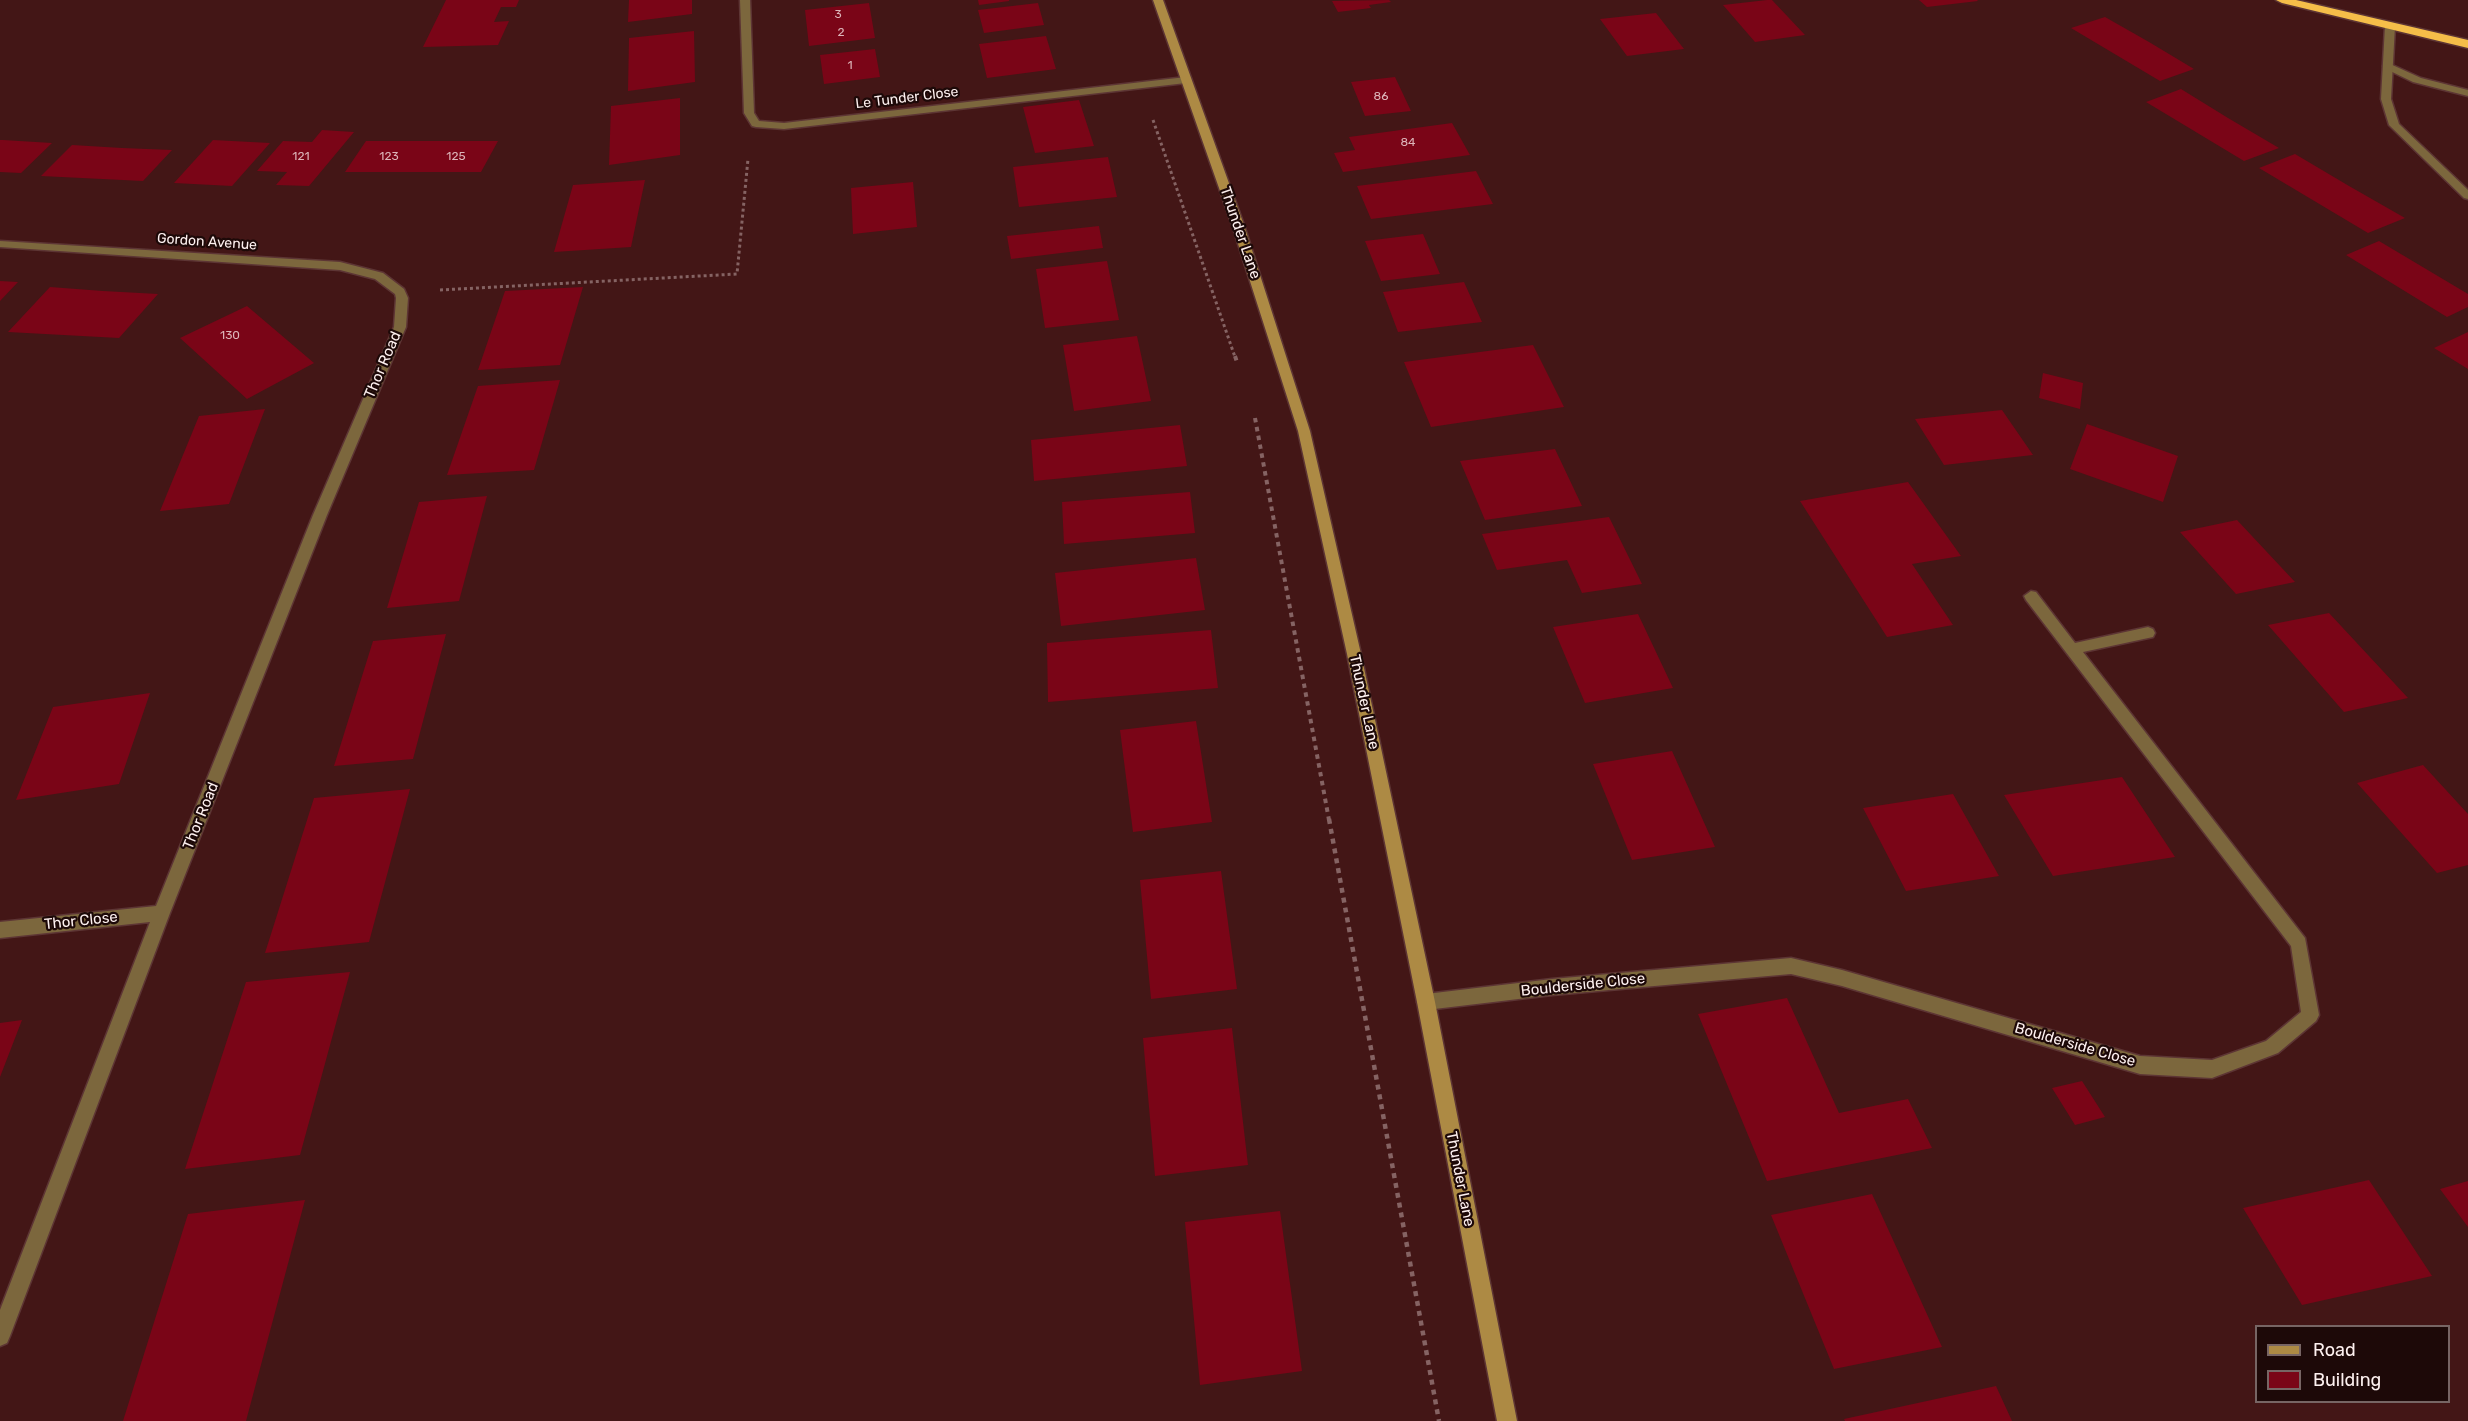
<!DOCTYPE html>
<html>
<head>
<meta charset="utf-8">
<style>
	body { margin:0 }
	#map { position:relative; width:2468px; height:1421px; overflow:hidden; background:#431616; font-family:Rubik,sans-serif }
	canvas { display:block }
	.legend { position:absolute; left:2255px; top:1325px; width:195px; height:78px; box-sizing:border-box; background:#1d0908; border:2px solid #776564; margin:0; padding:8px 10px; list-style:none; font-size:18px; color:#fdf0ef }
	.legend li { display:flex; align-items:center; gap:12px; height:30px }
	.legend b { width:30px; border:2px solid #776564 }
</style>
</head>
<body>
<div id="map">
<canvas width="2468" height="1421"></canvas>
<ul class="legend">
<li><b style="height:8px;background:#ad8a44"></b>Road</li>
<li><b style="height:16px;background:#7a0517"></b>Building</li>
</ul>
</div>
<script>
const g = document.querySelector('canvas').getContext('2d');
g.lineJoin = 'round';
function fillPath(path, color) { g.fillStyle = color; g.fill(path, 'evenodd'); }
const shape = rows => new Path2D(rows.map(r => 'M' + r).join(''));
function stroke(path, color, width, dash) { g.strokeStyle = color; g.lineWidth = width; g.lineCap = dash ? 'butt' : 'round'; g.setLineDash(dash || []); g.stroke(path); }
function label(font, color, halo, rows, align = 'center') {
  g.font = font + ' Rubik,sans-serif'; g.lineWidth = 4.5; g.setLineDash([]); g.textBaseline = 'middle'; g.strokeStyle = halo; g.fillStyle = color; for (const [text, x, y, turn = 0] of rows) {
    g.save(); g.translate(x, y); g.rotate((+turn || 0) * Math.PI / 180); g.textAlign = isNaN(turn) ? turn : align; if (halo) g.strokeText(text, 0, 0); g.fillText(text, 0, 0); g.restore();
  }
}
const building = shape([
	[446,0,519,0,516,7,501,7,494,22,509,21,498,45,423,47],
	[629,0,692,0,692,14,628,22],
	[978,0,1009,0,1009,1,979,5],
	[1389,0,1391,2,1369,5,1371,8,1338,12,1332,1],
	[1767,0,1772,0,1805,35,1755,42,1723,5],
	[1919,0,1977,0,1978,1,1927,7],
	[869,3,875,38,809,46,805,10],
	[1038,3,1044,25,984,33,978,10],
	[1656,13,1684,49,1627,56,1600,19],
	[2105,17,2149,42,2194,69,2160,81,2071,28],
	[694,31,695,82,628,91,629,38],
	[1046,36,1056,69,987,78,979,44],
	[875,49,880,77,824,84,820,55],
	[1395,77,1411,111,1365,116,1351,82],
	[2181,89,2228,118,2279,148,2244,161,2146,102],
	[680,98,680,155,609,165,611,106],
	[1079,100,1094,146,1035,153,1023,107],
	[1452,123,1470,155,1343,172,1334,153,1355,150,1349,137],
	[322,130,354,132,309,186,276,185,287,172,257,171,283,141,312,142],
	[0,140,3,140,52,143,21,173,0,172],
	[213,140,270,143,232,186,174,183],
	[366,141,498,141,481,172,345,172],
	[72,145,122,148,172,150,143,181,41,176],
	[2295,154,2349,186,2405,218,2368,233,2259,168],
	[1108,157,1117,197,1019,207,1013,167],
	[1476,171,1493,204,1371,219,1357,186],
	[645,180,631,247,554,252,573,185],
	[913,182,917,227,853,234,851,188],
	[1099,226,1103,248,1011,259,1007,236],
	[1423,234,1440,274,1381,281,1365,241],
	[2379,241,2468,294,2468,307,2447,317,2346,255],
	[1107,261,1119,320,1045,328,1036,269],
	[0,281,18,282,0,301],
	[1464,282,1482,322,1398,332,1383,292],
	[50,287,103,291,158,294,119,338,8,332],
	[583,287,560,365,478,370,505,291],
	[247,306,314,363,247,399,180,338],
	[2468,332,2468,369,2434,348],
	[1137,336,1151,401,1074,411,1063,345],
	[1533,345,1564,407,1431,427,1404,362],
	[2043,373,2083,383,2080,409,2039,398],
	[560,380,534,470,447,475,478,386],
	[265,409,229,504,160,511,199,416],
	[2002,410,2033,455,1944,465,1915,419],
	[2087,424,2178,456,2163,502,2070,469],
	[1180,425,1187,466,1034,481,1031,440],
	[1555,449,1582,506,1485,520,1460,461],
	[1908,482,1961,556,1912,564,1953,625,1887,637,1800,501],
	[1190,492,1195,533,1064,544,1062,502],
	[487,496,459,601,387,608,419,502],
	[1609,517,1642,584,1582,593,1567,560,1497,570,1482,534],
	[2237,520,2295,582,2236,594,2180,532],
	[1196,558,1205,610,1061,626,1055,573],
	[2329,613,2408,698,2344,712,2268,625],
	[1638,614,1673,688,1585,703,1553,627],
	[1211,630,1218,688,1048,702,1047,643],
	[446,634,413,759,334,766,373,641],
	[150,693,119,784,16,800,53,707],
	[1196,721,1212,822,1133,832,1120,730],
	[1672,751,1715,847,1632,860,1593,764],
	[2423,765,2468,814,2468,865,2437,873,2357,783],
	[2122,777,2175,857,2053,876,2004,795],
	[410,789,369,942,265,953,314,798],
	[1953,794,1999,876,1906,891,1863,808],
	[1221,871,1237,989,1151,999,1140,880],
	[350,972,300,1155,185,1169,246,982],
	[1787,998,1839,1113,1908,1099,1932,1148,1767,1181,1698,1014],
	[22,1020,0,1077,0,1023],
	[1232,1028,1248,1165,1155,1176,1143,1038],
	[2082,1081,2105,1117,2075,1125,2052,1088],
	[2369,1180,2432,1276,2302,1305,2243,1208],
	[2468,1181,2468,1227,2440,1189],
	[1872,1194,1942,1347,1834,1369,1771,1215],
	[305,1200,246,1421,123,1421,188,1214],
	[1280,1211,1302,1371,1200,1385,1185,1222],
	[1996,1386,2012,1421,1845,1421,1844,1419]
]);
const pathFar2 = shape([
	[1153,120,1235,357],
	[440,290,737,274,748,159]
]);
const pathFar1 = shape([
	[1235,356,1237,362],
	[1255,418,1329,820]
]);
const path = shape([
	[1329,819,1439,1421]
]);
const lane = shape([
	[2388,63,2421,78,2468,90,2468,96,2413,82,2384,68,2383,66,2388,63]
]);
const street = shape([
	[740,0,750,0,754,113,759,121,784,123,1186,77,1191,80,1186,83,784,129,756,127,752,126,744,113,740,0],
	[2390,23,2395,26,2391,99,2399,124,2468,190,2468,199,2464,198,2389,125,2381,99,2385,26,2390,23],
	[0,241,340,262,383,273,404,289,408,298,406,327,327,515,170,913,10,1336,7,1343,0,1346,0,1310,150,922,0,938,0,922,156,906,313,515,394,327,396,298,395,294,375,279,340,270,0,247,0,241],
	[2031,591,2036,592,2075,643,2148,627,2153,629,2155,633,2153,637,2083,652,2305,938,2319,1015,2316,1021,2278,1053,2212,1078,2140,1074,1842,986,1791,974,1552,995,1426,1010,1420,1008,1417,1002,1420,996,1426,994,1552,979,1791,958,1842,970,2140,1056,2212,1060,2266,1041,2301,1012,2291,946,2026,600,2024,596,2031,591]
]);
const secondary = shape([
	[1153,0,1163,0,1244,225,1310,431,1361,654,1435,1002,1517,1421,1497,1421,1417,1002,1347,654,1298,431,1232,225,1153,0]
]);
const highway = shape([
	[2276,0,2296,0,2468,40,2468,48,2282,3,2276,0]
]);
const numberNames = [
	["3",838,15],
	["2",841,33],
	["1",850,66],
	["86",1381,97],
	["84",1408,143],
	["121",301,157],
	["123",389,157],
	["125",456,157],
	["130",230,336]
];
const farStreetnames = [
	["Le Tunder Close",907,98,-7],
	["Gordon Avenue",207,242,4]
];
const streetNames = [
	["Thunder Lane",1240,233,71],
	["Thor Road",383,365,-67],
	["Thunder Lane",1364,702,78],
	["Thor Road",201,816,-68],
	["Thor Close",81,921,-6],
	["Boulderside Close",1583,985,-6],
	["Boulderside Close",2075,1045,16],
	["Thunder Lane",1460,1179,79]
];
fillPath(building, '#7a0517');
stroke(lane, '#5d3534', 3);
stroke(street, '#5d3534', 3);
stroke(secondary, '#5d3534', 3);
stroke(highway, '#5d3534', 3);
stroke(pathFar2, '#856363', 3, [3, 3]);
stroke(pathFar1, '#856363', 4, [4.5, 4.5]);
stroke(path, '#856363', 4.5, [5, 5]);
fillPath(lane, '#7c673d');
fillPath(street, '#7c673d');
fillPath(secondary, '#ad8a44');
fillPath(highway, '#f5be49');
label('12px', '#dcb5b9', null, numberNames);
label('14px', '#fdf0ef', '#1d0908', farStreetnames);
label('15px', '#fdf0ef', '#1d0908', streetNames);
</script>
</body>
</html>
